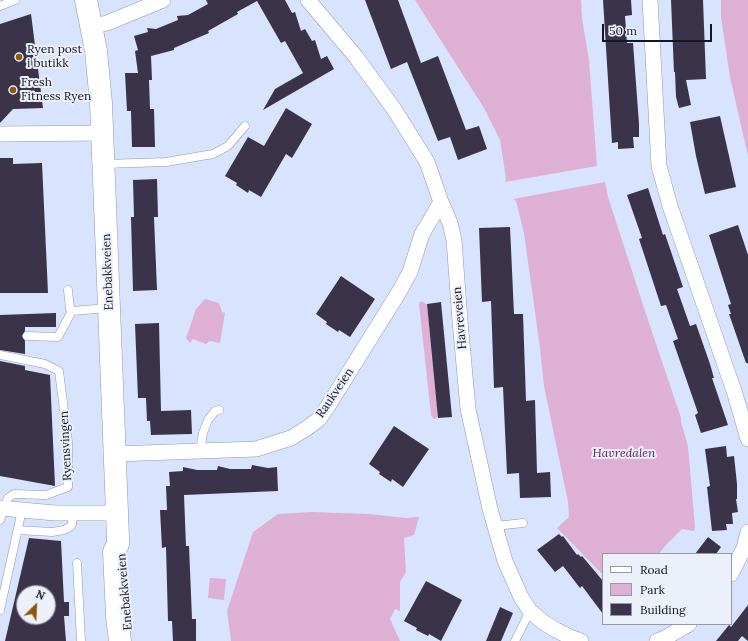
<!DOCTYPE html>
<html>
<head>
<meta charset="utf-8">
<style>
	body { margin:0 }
	#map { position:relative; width:748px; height:641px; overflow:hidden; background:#d8e3fe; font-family:Lora,serif }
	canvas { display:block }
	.legend { position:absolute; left:602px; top:553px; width:130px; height:72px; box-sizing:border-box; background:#ecf0fb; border:1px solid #9699a4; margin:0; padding:5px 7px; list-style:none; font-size:12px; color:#141721 }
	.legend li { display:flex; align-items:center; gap:8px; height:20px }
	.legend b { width:20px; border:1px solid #9699a4 }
	.north { position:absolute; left:16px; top:585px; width:40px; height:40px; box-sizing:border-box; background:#ecf0fb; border:1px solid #9699a4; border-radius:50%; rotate:24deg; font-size:11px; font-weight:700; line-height:16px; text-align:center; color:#141721 }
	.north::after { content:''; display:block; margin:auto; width:14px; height:18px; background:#8e580b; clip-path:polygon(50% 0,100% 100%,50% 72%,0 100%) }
	.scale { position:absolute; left:602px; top:24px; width:110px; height:18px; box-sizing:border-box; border:2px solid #141721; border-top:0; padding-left:5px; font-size:12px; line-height:14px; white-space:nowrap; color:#141721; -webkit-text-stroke:3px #ecf0fb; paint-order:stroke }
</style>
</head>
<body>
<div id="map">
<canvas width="748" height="641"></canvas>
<ul class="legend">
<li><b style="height:5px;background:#fff"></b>Road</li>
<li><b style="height:11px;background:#dfb0d6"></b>Park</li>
<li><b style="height:11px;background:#3b3349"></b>Building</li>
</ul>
<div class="north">N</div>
<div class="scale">50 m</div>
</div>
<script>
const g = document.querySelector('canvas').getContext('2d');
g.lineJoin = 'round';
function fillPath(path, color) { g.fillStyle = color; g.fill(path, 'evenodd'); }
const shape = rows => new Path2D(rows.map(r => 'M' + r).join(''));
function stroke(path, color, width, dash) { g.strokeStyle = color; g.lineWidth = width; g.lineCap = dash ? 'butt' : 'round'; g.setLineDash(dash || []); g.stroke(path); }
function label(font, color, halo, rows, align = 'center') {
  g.font = font + ' Lora,serif'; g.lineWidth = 4; g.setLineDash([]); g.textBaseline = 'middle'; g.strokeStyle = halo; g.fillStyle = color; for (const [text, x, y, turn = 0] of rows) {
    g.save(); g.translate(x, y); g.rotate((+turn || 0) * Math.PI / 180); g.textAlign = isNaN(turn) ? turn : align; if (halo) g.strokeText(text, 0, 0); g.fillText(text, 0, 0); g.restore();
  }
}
const green = shape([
	[415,0,581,0,582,18,589,60,597,166,505,182,506,178,500,140,484,108],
	[721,0,748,0,748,156,730,77,721,17],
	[605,182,608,197,646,314,681,418,681,422,688,446,695,527,694,531,682,529,665,546,659,554,603,554,603,575,557,528,569,517,568,502,544,386,540,348,524,233,516,201,513,199],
	[205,299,219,303,222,312,225,313,220,343,210,341,206,344,193,339,190,343,186,338,196,309],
	[422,301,427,305,438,416,435,419,434,419,431,415,419,304,420,302],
	[311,512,369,514,406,518,419,517,414,535,404,538,406,572,400,582,400,611,395,609,390,619,400,641,231,641,227,611,253,532,278,514],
	[210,578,226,579,224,600,208,598]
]);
const building = shape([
	[206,0,285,0,292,13,295,12,301,31,305,29,312,41,315,40,321,59,327,56,334,69,263,110,275,89,303,73,285,41,281,43,257,1,237,12,238,14,208,31,209,33,174,48,174,50,151,56,152,80,149,80,150,109,154,109,155,147,132,147,131,111,127,111,125,73,138,73,135,51,138,50,134,36,148,32,147,28,156,29,178,20,177,16,188,15,208,4],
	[365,0,398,0,421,63,438,56,466,130,479,126,487,149,458,160,450,137,438,141,407,62,391,69],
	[603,0,631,0,632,15,625,16,627,43,633,43,639,124,639,137,633,137,634,148,618,149,618,142,612,143],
	[671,0,703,0,706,79,686,80,691,105,679,108,676,97,675,72,674,72],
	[31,14,43,108,13,109,0,123,0,24],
	[286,108,312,124,292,158,286,154,261,197,249,190,248,193,236,185,237,183,225,176,248,137,264,146],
	[720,116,736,187,705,194,696,156,690,122],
	[0,158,13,158,13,164,42,163,48,293,0,293],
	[157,179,158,217,154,217,157,290,133,291,131,217,134,217,133,180],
	[648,188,663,235,665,234,683,287,677,289,690,326,696,324,710,364,714,378,712,378,728,425,701,433,695,415,698,413,673,341,678,339,666,305,661,306,639,239,642,238,627,195],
	[738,225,748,255,748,363,746,363,729,314,731,314,728,305,731,304,709,235],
	[510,227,514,314,523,314,526,401,535,400,537,473,550,472,551,497,520,498,519,473,507,474,503,387,494,388,491,301,482,302,479,228],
	[341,276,375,299,350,337,339,330,338,332,326,324,327,322,316,314],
	[441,302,452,417,438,418,427,304],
	[56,313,56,327,25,327,25,331,22,336,25,341,25,354,0,350,0,315],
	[159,323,161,411,191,410,192,434,151,435,150,421,147,421,146,398,138,398,135,324],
	[0,361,25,366,25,370,50,375,55,486,0,476],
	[394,426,429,449,403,487,392,479,391,482,379,474,380,472,369,464],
	[726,446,727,457,734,456,737,484,737,499,736,499,738,512,732,513,733,524,726,524,727,530,712,531,707,487,710,486,705,449],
	[252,465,268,468,277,467,278,491,184,495,186,546,189,546,192,619,196,619,196,641,173,641,172,621,168,621,166,547,162,548,160,510,167,510,166,486,170,486,169,472,183,471,183,467,197,470,217,470,218,466,230,469,251,469],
	[559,534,562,537,563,536,577,555,578,554,581,557,582,556,603,581,603,614,582,586,580,588,563,566,555,572,537,550],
	[708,537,721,547,716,554,695,554],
	[29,538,61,541,64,602,69,602,69,616,64,616,66,641,5,641],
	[24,593,48,593,48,617,24,617],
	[426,581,462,600,441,641,429,634,428,636,416,630,417,628,404,621],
	[748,605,748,641,742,636,738,641,716,641,729,625,731,627],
	[500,607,513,613,501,641,486,641]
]);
const lane = shape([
	[0,6,15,0],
	[104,164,166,162,213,154,228,146,245,126],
	[68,290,70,309,72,311,108,308],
	[27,336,58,337,72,311],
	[0,355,45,364,59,371,68,442,68,487,46,495,14,494,8,498,0,520],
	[200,451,203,433,208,420,215,411,219,410],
	[495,526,523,523],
	[18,530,52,532,64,530,70,527,72,524,73,513],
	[77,563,81,641],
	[0,610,22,510],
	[515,641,530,611]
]);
const street = shape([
	[308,0,356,57,394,109,427,162,441,202,450,223,454,240,460,321,468,409,490,509,505,561,521,597,530,611,543,622,556,630,570,637,581,641],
	[650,0,659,166,670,206,735,394,748,439],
	[92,26,107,23,163,0],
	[0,134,102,133],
	[115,454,256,449,291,438,307,428,319,419,328,406,399,292,410,272,422,234,441,202],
	[0,508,55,513,117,513],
	[731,574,744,548,748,532],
	[657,641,665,638,689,624]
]);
const secondary = shape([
	[86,0,96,51,101,103,118,538,118,544,114,552,117,616,120,641]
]);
const markers = [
	[19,57,4,"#8e580b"],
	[13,90,4,"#8e580b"]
];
const poiNames = [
	["Ryen post",27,50],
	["i butikk",27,64],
	["Fresh",21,83],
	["Fitness Ryen",21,97]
];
const streetNames = [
	["Enebakkveien",108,272,-92],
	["Havreveien",460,318,-95],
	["Raukveien",335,393,-56],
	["Ryensvingen",66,446,-93],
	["Enebakkveien",125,592,-95]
];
const parkNames = [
	["Havredalen",624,454]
];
fillPath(green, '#dfb0d6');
fillPath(building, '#3b3349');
stroke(lane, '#8f98b2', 9);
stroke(street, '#8f98b2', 16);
stroke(secondary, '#8f98b2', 23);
stroke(lane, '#fff', 8);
stroke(street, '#fff', 15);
stroke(secondary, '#fff', 22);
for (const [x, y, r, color] of markers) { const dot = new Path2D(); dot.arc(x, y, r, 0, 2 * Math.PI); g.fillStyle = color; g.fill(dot); stroke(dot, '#ecf0fb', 1.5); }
label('12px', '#141721', '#ecf0fb', poiNames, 'left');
label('12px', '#141721', '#ecf0fb', streetNames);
label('italic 12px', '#601a58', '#ecf0fb', parkNames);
</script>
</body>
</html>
